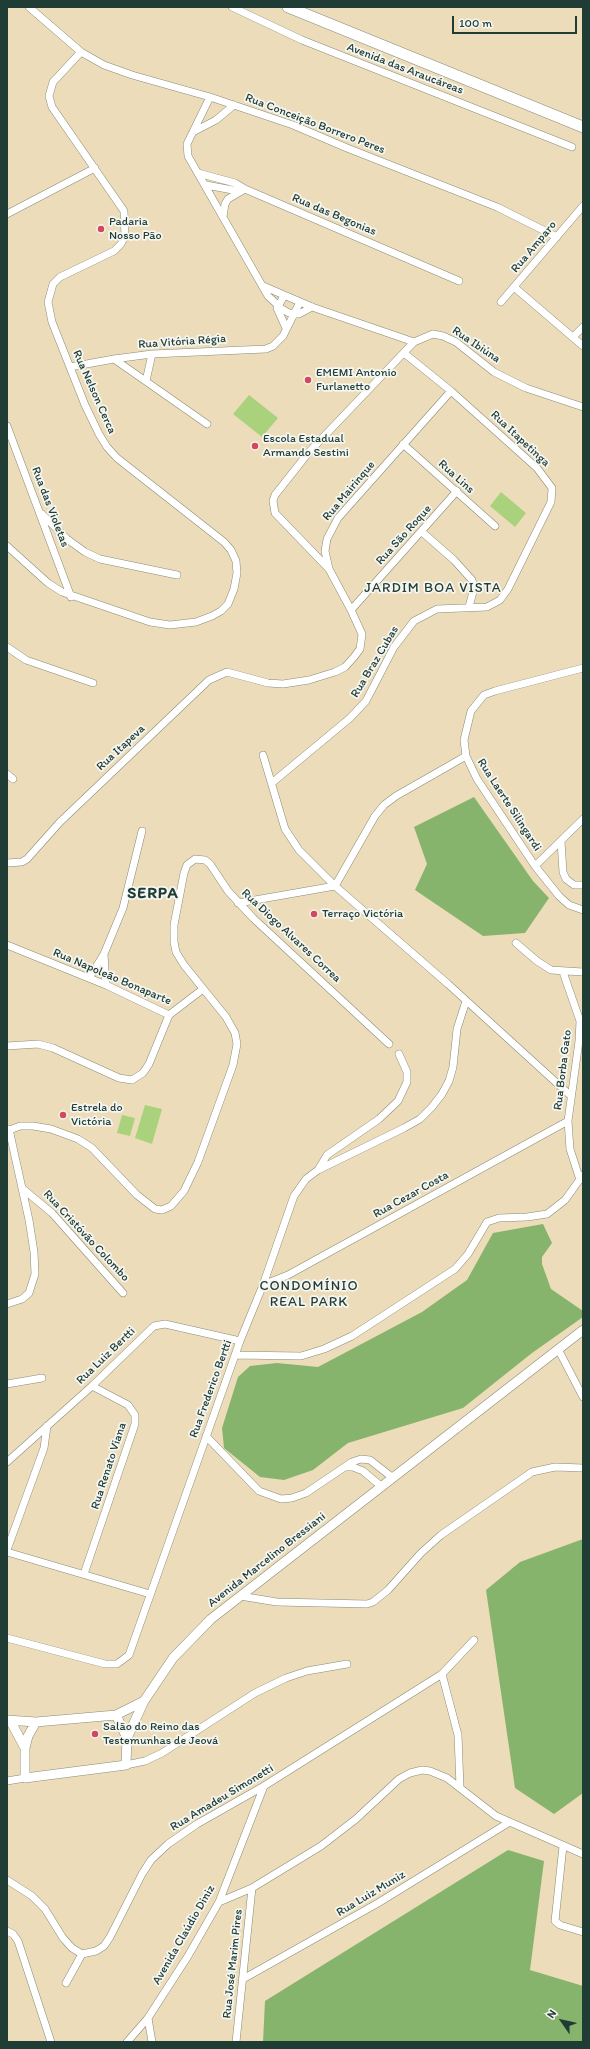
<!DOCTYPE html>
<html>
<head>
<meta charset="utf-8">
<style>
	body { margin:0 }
	#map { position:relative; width:590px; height:2049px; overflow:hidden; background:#eddcba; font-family:Itim,sans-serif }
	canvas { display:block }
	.frame { position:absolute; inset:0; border:8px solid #1f3d34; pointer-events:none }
	.north { position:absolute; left:542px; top:2001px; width:40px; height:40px; -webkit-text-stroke:3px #f6f6f2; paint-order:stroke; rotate:304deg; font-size:11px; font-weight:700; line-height:16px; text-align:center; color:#1f3d34 }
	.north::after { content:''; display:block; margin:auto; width:14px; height:18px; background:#1f3d34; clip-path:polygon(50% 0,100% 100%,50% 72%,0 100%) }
	.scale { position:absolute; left:452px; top:16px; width:125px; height:18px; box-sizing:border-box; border:2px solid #1f3d34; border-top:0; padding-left:5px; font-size:12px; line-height:14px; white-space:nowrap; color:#1f3d34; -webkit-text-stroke:3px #f6f6f2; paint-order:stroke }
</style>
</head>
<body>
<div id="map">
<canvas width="590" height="2049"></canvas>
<div class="frame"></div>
<div class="north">N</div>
<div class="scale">100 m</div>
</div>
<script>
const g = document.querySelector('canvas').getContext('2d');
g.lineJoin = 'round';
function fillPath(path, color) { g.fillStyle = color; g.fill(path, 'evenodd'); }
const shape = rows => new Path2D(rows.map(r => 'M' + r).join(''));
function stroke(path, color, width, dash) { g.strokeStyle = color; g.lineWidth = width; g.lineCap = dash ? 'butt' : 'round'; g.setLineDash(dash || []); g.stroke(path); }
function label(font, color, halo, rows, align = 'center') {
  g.font = font + ' Itim,sans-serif'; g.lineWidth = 3.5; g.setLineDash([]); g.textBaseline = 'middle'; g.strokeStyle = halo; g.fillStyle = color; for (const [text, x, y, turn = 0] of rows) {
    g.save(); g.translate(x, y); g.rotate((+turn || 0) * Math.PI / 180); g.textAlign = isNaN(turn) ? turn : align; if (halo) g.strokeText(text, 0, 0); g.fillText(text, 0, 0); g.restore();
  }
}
const green = shape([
	[249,395,278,418,262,437,233,414],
	[501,492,526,513,515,527,490,506],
	[145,1105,162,1109,152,1144,135,1138],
	[122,1115,135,1118,130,1136,117,1133]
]);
const forest = shape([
	[474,797,533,881,549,898,525,933,483,936,415,890,427,864,414,827],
	[543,1224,552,1243,542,1257,542,1264,551,1289,583,1311,583,1317,532,1353,463,1408,348,1443,313,1470,284,1480,260,1477,224,1448,222,1428,238,1377,250,1366,277,1363,318,1367,422,1312,467,1280,493,1233],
	[583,1539,583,1793,554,1814,515,1788,486,1590,520,1562],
	[508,1850,544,1861,530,1970,583,1986,583,2042,263,2042,265,2001]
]);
const minor = shape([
	[29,7,81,52,104,65,132,75,210,97,293,125,347,148,497,207,557,237],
	[232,7,302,40,572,147],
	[210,97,187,144,188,156,268,296,282,309,289,313,299,314,312,307],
	[193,132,216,120,234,105],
	[198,173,235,183,245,189,459,281],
	[206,185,238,191],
	[7,214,95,168],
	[223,217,225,204,228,199,245,189],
	[263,286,312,307,414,342],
	[514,287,583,346],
	[284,296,277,308,286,328],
	[501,302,583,206],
	[573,337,583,327],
	[114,359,207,424],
	[70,367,114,359,152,354,266,349,273,346,283,336,300,302],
	[146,381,152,354],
	[7,426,71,597],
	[403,444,495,526],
	[42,514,67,539,85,552,100,559,177,575],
	[422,532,454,560,472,580,474,588,469,607],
	[7,546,48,583,62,592,150,622,170,625,196,622,212,616,221,611,228,604,234,589,237,573,236,561,231,550,224,542,117,458,107,447,99,434,85,405,52,322,48,302,53,284,60,277,114,251,121,244,125,236,124,211,52,107,49,96,53,82,81,52],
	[328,568,275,513,273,501,275,495,309,452,414,342,433,334,443,336,456,342,494,372,526,388,583,407],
	[351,610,457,491],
	[7,647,26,660,93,683],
	[583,668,495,691,484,695,471,711,464,740,466,756,477,779,535,866,559,896,569,905,583,910],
	[263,755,285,829,299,850,335,886,448,984,571,1096],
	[7,774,13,779],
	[273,782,350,718,366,701,394,647,414,621,437,609,487,607,500,600,508,589,551,502,552,488,537,468,451,391,404,353],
	[561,841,563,872,566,879,574,885,583,885],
	[7,863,22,862,27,859,60,822,209,680,227,672,268,683,283,684,309,680,335,672,345,667,354,657,360,649,362,634,351,610,329,569,325,551,327,539,338,518,451,391],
	[535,866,583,819],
	[335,886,375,816,384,805,396,796,466,756],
	[238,903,335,886],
	[516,943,537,961,551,970,583,972],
	[7,945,106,985,169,1015,203,989],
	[104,954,106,985],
	[563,972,580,1021,579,1041,568,1121,570,1149,580,1180],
	[89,978,104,954,123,908,142,831],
	[7,1046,38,1044,53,1048,119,1078,132,1080,143,1073,149,1064,169,1015],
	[7,1131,20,1126,33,1126,51,1129,78,1139,92,1148,137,1195,155,1209,162,1210,171,1206,184,1191,198,1162,233,1065,237,1044,235,1033,226,1017,184,965,176,952,174,942,174,925,184,873,187,865,195,859,205,860,210,864,228,891,253,918,389,1044],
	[318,1170,327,1155,379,1119,398,1101,407,1082,407,1072,399,1054],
	[23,1189,52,1213,123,1293],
	[263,1285,288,1275,568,1121],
	[7,1304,22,1299,29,1293,35,1274,34,1252,29,1220,9,1129],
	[558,1349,583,1397],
	[235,1355,301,1356,324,1349,352,1336,455,1269,468,1254,487,1222,499,1218,527,1217,547,1214,565,1200,583,1175],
	[7,1384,42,1378],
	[206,1436,259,1491,281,1499,292,1498,306,1493,352,1462,361,1459,370,1460,393,1478],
	[7,1462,92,1386,154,1326,165,1324,240,1341],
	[346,1467,353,1467,363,1471,382,1487],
	[7,1550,44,1448,47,1426],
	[7,1552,150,1594],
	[84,1574,135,1424,135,1415,128,1405,92,1386],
	[240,1596,277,1602,367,1604,373,1602,388,1590,421,1553,441,1535,532,1472,555,1467,583,1468],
	[7,1638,105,1664,117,1664,129,1655,240,1341,263,1285,294,1196,306,1179,318,1170,404,1128,420,1119,432,1107,442,1094,449,1081,453,1067,457,1029,466,1001],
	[442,1674,458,1735,460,1787],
	[126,1765,145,1761,162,1753,255,1693,286,1678,307,1671,347,1664],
	[7,1781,25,1778],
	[563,1846,555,1921,560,1925,583,1932],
	[7,1880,32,1896,45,1909,63,1938,72,1948,82,1954,96,1951,104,1946,110,1937,142,1874,151,1860,168,1844,197,1824,264,1786,442,1674,474,1640],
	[219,1902,252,1888,321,1846,356,1819,399,1779,410,1773,422,1770,430,1771,447,1778,496,1816,583,1854],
	[7,1931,13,1934,18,1941,51,2042],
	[243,1979,378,1903,508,1823],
	[66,1983,82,1954],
	[148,2018,152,2042],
	[127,2042,148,2018,188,1956,219,1902,264,1786],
	[236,2042,252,1888]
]);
const tertiary = shape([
	[7,1720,36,1722,116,1715,144,1701,173,1658,211,1619,583,1330],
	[11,1722,25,1748],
	[36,1722,28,1736,25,1748,25,1778,126,1765,127,1738,116,1715],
	[127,1738,144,1701]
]);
const primary = shape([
	[288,7,583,127]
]);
const markers = [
	[101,229,4,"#d1495b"],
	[308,380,4,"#d1495b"],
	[255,446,4,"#d1495b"],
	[314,914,4,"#d1495b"],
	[63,1115,4,"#d1495b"],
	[95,1734,4,"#d1495b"]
];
const streetNames = [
	["Avenida das Araucáreas",405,69,21],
	["Rua Conceição Borrero Peres",315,124,21],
	["Rua das Begonias",334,215,23],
	["Rua Amparo",534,247,-50],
	["Rua Vitória Régia",182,342,-4],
	["Rua Ibiúna",476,345,34],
	["Rua Nelson Cerca",94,392,66],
	["Rua Itapetinga",520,439,43],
	["Rua Lins",456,477,42],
	["Rua Mairinque",349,491,-50],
	["Rua das Violetas",50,507,69],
	["Rua São Roque",404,535,-48],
	["Rua Braz Cubas",375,662,-59],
	["Rua Itapeva",121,748,-43],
	["Rua Laerte Silingardi",509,805,57],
	["Rua Diogo Alvares Correa",291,936,43],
	["Rua Napoleão Bonaparte",112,977,23],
	["Rua Borba Gato",563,1070,-83],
	["Rua Cezar Costa",411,1195,-29],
	["Rua Cristóvão Colombo",86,1236,47],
	["Rua Luiz Bertti",106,1356,-44],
	["Rua Frederico Bertti",211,1389,-70],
	["Rua Renato Viana",109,1466,-72],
	["Avenida Marcelino Bressiani",267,1560,-38],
	["Rua Amadeu Simonetti",222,1798,-31],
	["Rua Luiz Muniz",371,1894,-31],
	["Avenida Claúdio Diniz",184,1935,-60],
	["Rua José Marim Pires",233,1964,-84]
];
const poiNames = [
	["Padaria",109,222],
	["Nosso Pão",109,236],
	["EMEMI Antonio",316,373],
	["Furlanetto",316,387],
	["Escola Estadual",263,439],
	["Armando Sestini",263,453],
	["Terraço Victória",322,914],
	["Estrela do",71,1108],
	["Victória",71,1122],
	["Salão do Reino das",103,1727],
	["Testemunhas de Jeová",103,1741]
];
const quarterNames = [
	["JARDIM BOA VISTA",433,588],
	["CONDOMÍNIO",309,1286],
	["REAL PARK",309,1302]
];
const districtNames = [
	["SERPA",153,894]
];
fillPath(green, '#aad27c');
fillPath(forest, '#87b46c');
stroke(minor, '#868c77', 8);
stroke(tertiary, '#868c77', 10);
stroke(primary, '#868c77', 12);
stroke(minor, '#fff', 7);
stroke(tertiary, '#fff', 9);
stroke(primary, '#fff', 11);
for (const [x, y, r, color] of markers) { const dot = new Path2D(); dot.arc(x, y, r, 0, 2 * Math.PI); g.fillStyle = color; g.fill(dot); stroke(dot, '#f6f6f2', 1.5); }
label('12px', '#1f3d34', '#f6f6f2', streetNames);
label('12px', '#1f3d34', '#f6f6f2', poiNames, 'left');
g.letterSpacing = '1px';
label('14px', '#1f3d34', '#f6f6f2', quarterNames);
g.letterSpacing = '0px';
g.letterSpacing = '1px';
label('bold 16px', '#1f3d34', '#f6f6f2', districtNames);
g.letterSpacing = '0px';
</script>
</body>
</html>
